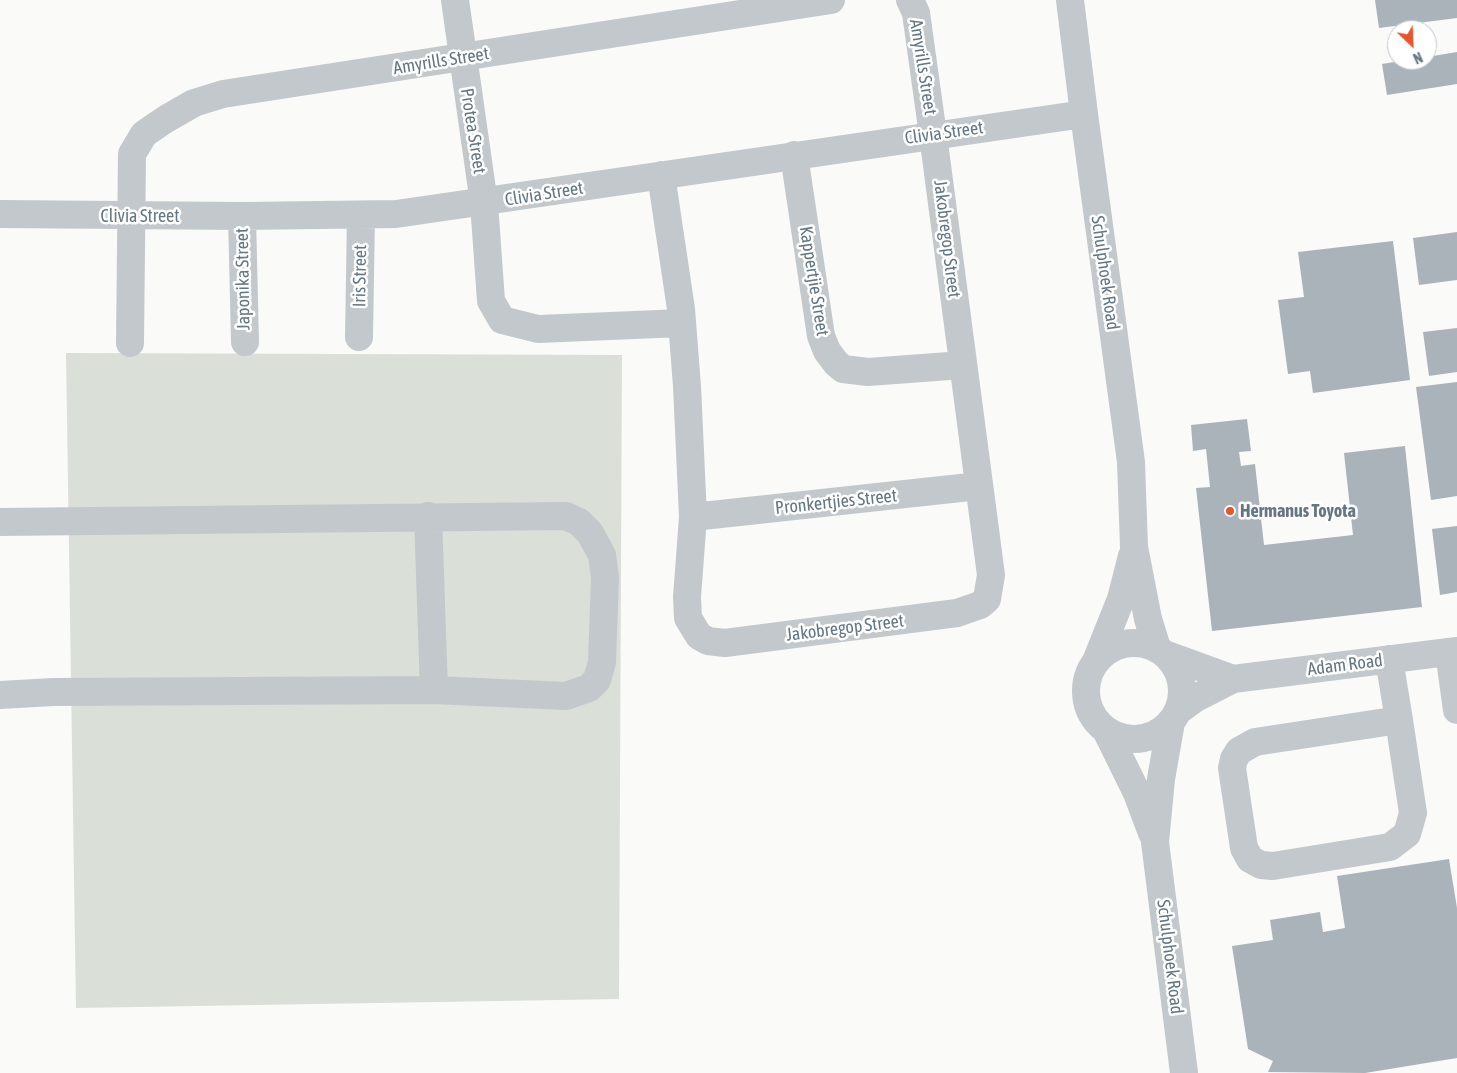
<!DOCTYPE html>
<html>
<head>
<meta charset="utf-8">
<style>
	body { margin:0 }
	#map { position:relative; width:1457px; height:1073px; overflow:hidden; background:#fafaf8; font-family:"Asap Condensed",sans-serif }
	canvas { display:block }
	.north { position:absolute; left:1387px; top:20px; width:50px; height:50px; box-sizing:border-box; background:#fff; border:1px solid #c1c8cd; border-radius:50%; rotate:156deg; font-size:14px; font-weight:700; line-height:20px; text-align:center; color:#657683 }
	.north::after { content:''; display:block; margin:auto; width:18px; height:22px; background:#e4572e; clip-path:polygon(50% 0,100% 100%,50% 72%,0 100%) }
</style>
</head>
<body>
<div id="map">
<canvas width="1457" height="1073"></canvas>
<div class="north">N</div>
</div>
<script>
const g = document.querySelector('canvas').getContext('2d');
g.lineJoin = 'round';
function fillPath(path, color) { g.fillStyle = color; g.fill(path, 'evenodd'); }
const shape = rows => new Path2D(rows.map(r => 'M' + r).join(''));
function stroke(path, color, width, dash) { g.strokeStyle = color; g.lineWidth = width; g.lineCap = dash ? 'butt' : 'round'; g.setLineDash(dash || []); g.stroke(path); }
function label(font, color, halo, rows, align = 'center') {
  g.font = font + ' "Asap Condensed",sans-serif'; g.lineWidth = 5; g.setLineDash([]); g.textBaseline = 'middle'; g.strokeStyle = halo; g.fillStyle = color; for (const [text, x, y, turn = 0] of rows) {
    g.save(); g.translate(x, y); g.rotate((+turn || 0) * Math.PI / 180); g.textAlign = isNaN(turn) ? turn : align; if (halo) g.strokeText(text, 0, 0); g.fillText(text, 0, 0); g.restore();
  }
}
const green = shape([
	[66,353,622,355,619,999,76,1008]
]);
const building = shape([
	[1375,0,1457,0,1457,18,1379,28],
	[1457,52,1457,84,1387,95,1382,64,1406,60,1427,60,1427,57],
	[1457,232,1457,280,1419,285,1413,238],
	[1393,241,1410,380,1313,393,1310,371,1288,374,1278,300,1304,297,1298,252],
	[1457,328,1457,372,1429,376,1423,332],
	[1457,382,1457,496,1431,500,1416,387],
	[1247,419,1251,451,1239,452,1241,466,1255,464,1264,545,1353,535,1344,453,1405,446,1422,607,1212,631,1196,488,1210,487,1206,449,1193,451,1191,425],
	[1457,526,1457,592,1440,595,1432,529],
	[1449,859,1457,908,1457,1058,1365,1073,1268,1072,1273,1061,1248,1049,1232,946,1273,940,1270,920,1320,912,1323,932,1345,928,1337,876]
]);
const minor = shape([
	[455,0,484,203,491,301,502,320,538,329,682,323],
	[1070,0,1084,114,1131,462,1134,547,1148,619,1157,648],
	[794,155,821,336,827,351,836,363,843,369,868,372,963,365],
	[661,175,681,309,687,386,693,517,687,597,688,618,699,636,708,641,725,643,957,613,980,605,987,599,991,575,933,135,916,13,910,0],
	[0,214,242,216,396,214,1084,114],
	[242,216,245,342],
	[359,337,361,215],
	[130,343,132,154,144,134,166,119,194,103,223,94,831,0],
	[428,516,434,690],
	[693,517,979,486],
	[0,522,566,516,579,522,590,533,602,555,605,577,602,662,597,680,589,688,566,696,434,690,53,692,0,695],
	'1086 691a48 48 0 1 1 96 0a48 48 0 1 1-96 0Z',
	[1449,652,1457,710],
	[1167,655,1233,679],
	[1097,659,1121,599,1132,556],
	[1389,659,1399,720,1413,813,1407,834,1390,847,1273,866,1261,865,1250,859,1244,848,1232,768,1234,759,1239,751,1255,742,1399,720],
	[1178,711,1196,698,1233,679,1457,651],
	[1171,722,1161,779,1155,842,1184,1073],
	[1107,732,1137,793,1152,833]
]);
const markers = [
	[1230,511,5,"#e4572e"]
];
const streetNames = [
	["Amyrills Street",441,61,-9],
	["Amyrills Street",923,67,81],
	["Protea Street",473,131,81],
	["Clivia Street",944,133,-8],
	["Clivia Street",544,194,-9],
	["Clivia Street",140,216],
	["Jakobregop Street",947,239,83],
	["Schulphoek Road",1105,273,82],
	["Iris Street",360,276,-89],
	["Japonika Street",243,279,-91],
	["Kappertjie Street",814,281,81],
	["Pronkertjies Street",836,502,-6],
	["Jakobregop Street",845,628,-7],
	["Adam Road",1345,665,-7],
	["Schulphoek Road",1170,957,83]
];
const poiNames = [
	["Hermanus Toyota",1240,511]
];
fillPath(green, '#dadfd7');
fillPath(building, '#aab3b9');
stroke(minor, '#c3c8cc', 28);
for (const [x, y, r, color] of markers) { const dot = new Path2D(); dot.arc(x, y, r, 0, 2 * Math.PI); g.fillStyle = color; g.fill(dot); stroke(dot, '#fff', 2); }
label('18px', '#657683', '#fff', streetNames);
label('bold 18px', '#657683', '#fff', poiNames, 'left');
</script>
</body>
</html>
